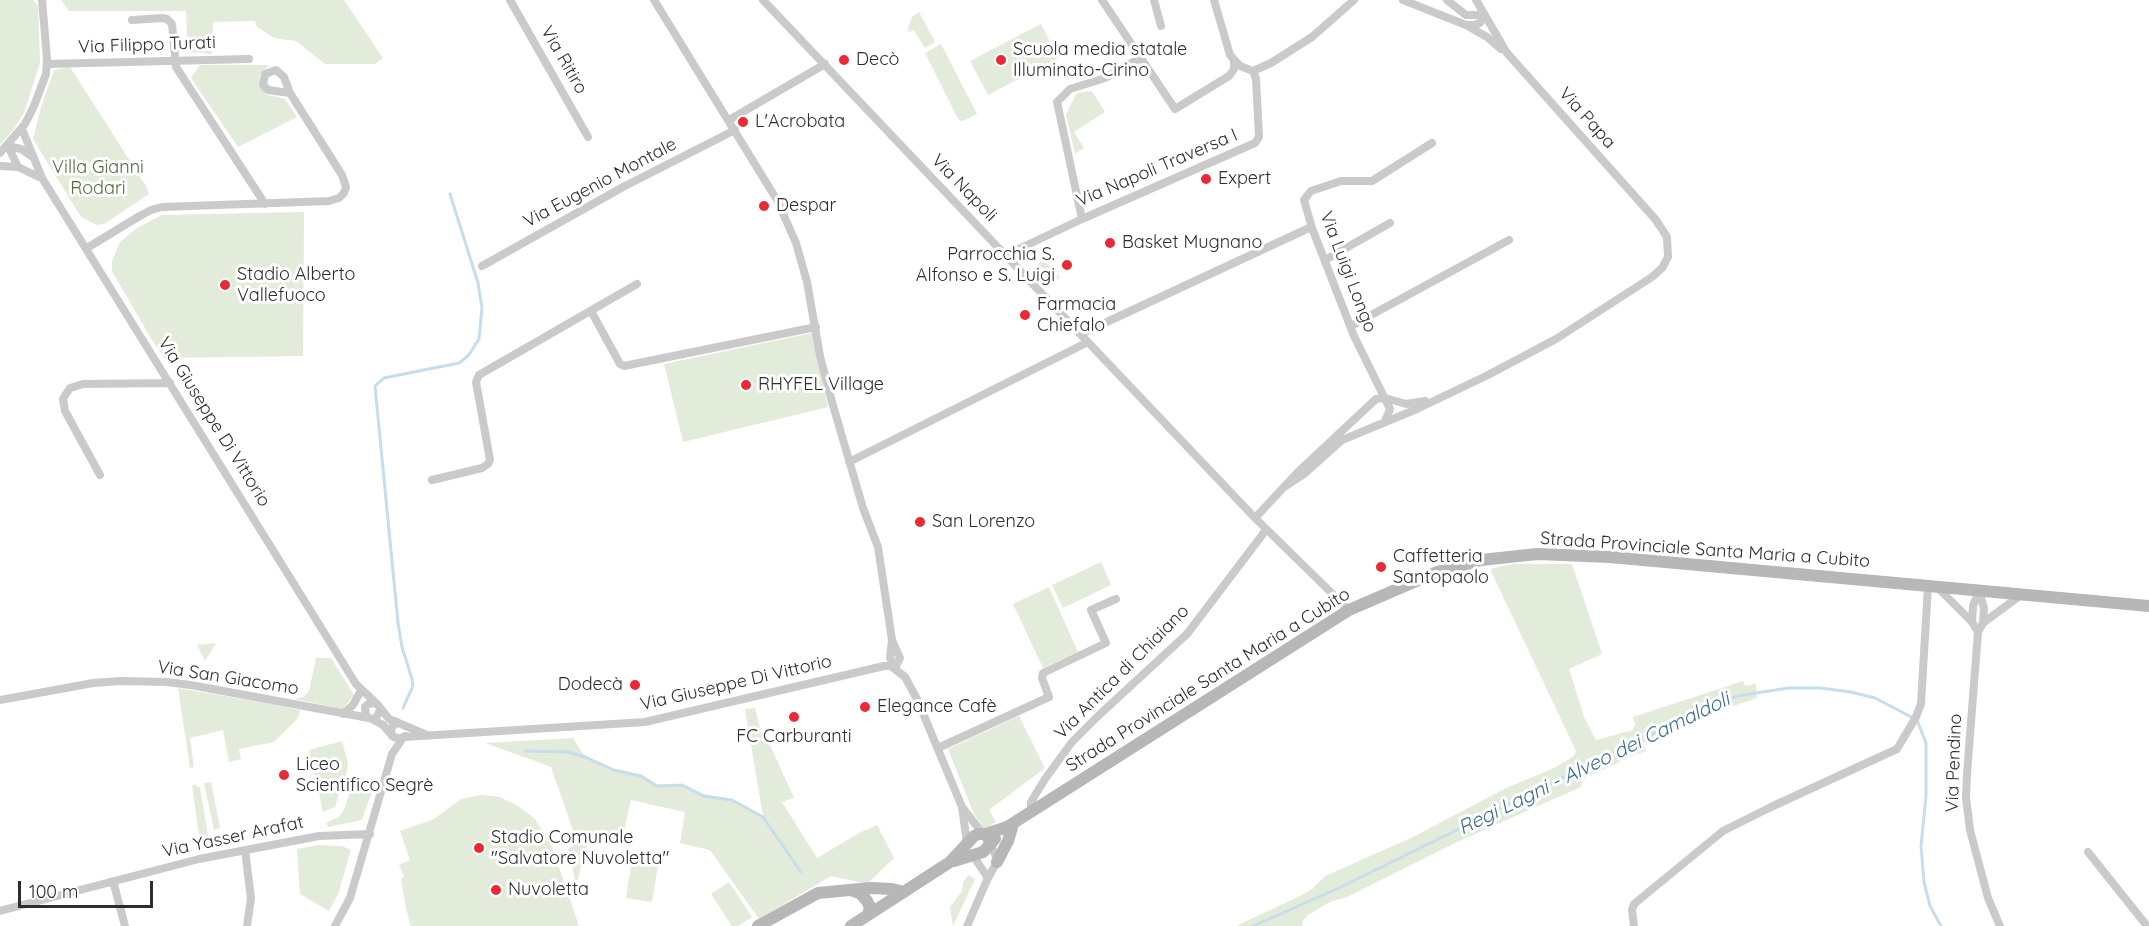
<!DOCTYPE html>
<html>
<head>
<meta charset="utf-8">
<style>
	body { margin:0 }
	#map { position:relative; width:2149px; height:926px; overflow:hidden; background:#fff; font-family:Quicksand,sans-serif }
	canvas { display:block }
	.scale { position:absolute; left:18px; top:881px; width:135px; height:27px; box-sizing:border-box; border:3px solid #2d2d2d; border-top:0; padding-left:8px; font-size:18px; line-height:21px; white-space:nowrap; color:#2d2d2d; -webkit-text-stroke:4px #fff; paint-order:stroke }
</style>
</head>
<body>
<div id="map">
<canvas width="2149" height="926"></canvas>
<div class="scale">100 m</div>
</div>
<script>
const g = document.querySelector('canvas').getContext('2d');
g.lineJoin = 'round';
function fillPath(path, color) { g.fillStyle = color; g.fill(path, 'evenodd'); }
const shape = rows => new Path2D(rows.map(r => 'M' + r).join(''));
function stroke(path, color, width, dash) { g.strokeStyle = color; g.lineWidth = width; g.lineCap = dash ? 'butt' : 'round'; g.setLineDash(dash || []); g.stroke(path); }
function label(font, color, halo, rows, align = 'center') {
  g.font = font + ' Quicksand,sans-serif'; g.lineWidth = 6; g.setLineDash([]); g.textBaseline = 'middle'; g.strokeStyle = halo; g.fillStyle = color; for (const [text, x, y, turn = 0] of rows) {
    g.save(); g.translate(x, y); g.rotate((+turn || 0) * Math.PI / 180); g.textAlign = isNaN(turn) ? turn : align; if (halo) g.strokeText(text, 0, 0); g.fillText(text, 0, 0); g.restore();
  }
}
const green = shape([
	[0,0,33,0,38,5,40,63,24,113,13,130,0,145],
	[61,0,344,0,383,58,375,64,325,64,296,41,274,38,257,27,255,21,213,22,212,54,188,52,186,11,69,11],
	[919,12,935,42,925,48,914,30,909,32,908,28,912,17],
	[1041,24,1058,58,988,95,970,61],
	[941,44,977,114,963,121,959,120,955,113,925,53],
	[200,65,269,65,259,76,263,90,268,95,285,99,297,117,238,147,191,78],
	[70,67,146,186,149,194,104,224,97,225,81,217,33,139,41,107,54,70],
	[1092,91,1105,112,1074,132,1084,148,1075,154,1066,114,1077,93],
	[304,212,303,356,164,358,149,335,112,271,112,261,120,242,137,228,162,215],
	[1043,259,1060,277,1049,288,1032,270],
	[812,333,828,407,683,442,664,364],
	[1101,562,1111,585,1063,608,1052,585],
	[1512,564,1572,564,1602,654,1569,669,1584,717,1596,740,1633,730,1635,724,1633,717,1743,681,1745,686,1756,684,1757,698,1727,708,1643,743,1646,751,1621,760,1618,763,1582,779,1581,787,1457,842,1347,897,1330,902,1308,915,1303,921,1302,926,1236,926,1302,895,1312,889,1325,876,1413,837,1506,788,1554,768,1574,756,1576,751,1490,569],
	[1049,587,1078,652,1043,668,1013,604],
	[216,643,205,661,197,645],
	[316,658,331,658,354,695,343,709,294,699,303,697,309,691],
	[178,688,266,703,300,710,298,718,274,742,239,749,241,759,229,762,223,730,190,738,194,767,190,768],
	[755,708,764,744,769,743,794,798,782,802,817,858,861,832,877,825,894,858,867,884,831,876,759,919,710,850,680,843,685,812,631,800,622,840,591,834,576,884,568,850,576,839,551,767,485,743,573,738,585,757,614,770,641,776,657,786,681,784,704,796,732,800,763,816,745,709],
	[1019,716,1045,768,989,810,996,822,984,829,974,814,948,749],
	[342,741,348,764,346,776,316,783,309,750],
	[354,777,375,783,362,820,328,827,326,823,339,817,345,808],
	[211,782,220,828,214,830,204,783],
	[342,783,335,807,323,812,318,788],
	[192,785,196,785,200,788,208,835,212,839,200,842],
	[482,795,500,797,518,806,534,818,545,835,548,835,579,926,411,926,406,909,401,879,404,877,399,865,410,860,400,831,434,819,461,799],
	[317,845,342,846,351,850,338,894,329,911,300,894,297,849],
	[632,859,658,866,652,902,626,898],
	[968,875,975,879,953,926,950,907,962,891,963,883],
	[729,882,752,917,738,926,732,926,711,894]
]);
const stream = shape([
	[403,708,413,686,412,679,402,647,398,623,375,386,384,378,459,363,468,356,479,339,482,308,478,283,450,194],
	[525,751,568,752,585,757,614,770,641,776,657,786,682,785,704,796,732,800,763,817,801,872],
	[1253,926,1339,888,1698,711,1737,696,1788,688,1820,688,1851,692,1875,698,1917,720,1926,743,1926,796,1921,846,1924,882,1930,906,1941,926]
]);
const minor = shape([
	[510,0,588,137],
	[654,0,777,200,796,243,807,282,820,356,832,402,863,508,878,547,892,640,890,658,895,668],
	[763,0,1255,518,1349,610],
	[1102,0,1175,109,1229,76,1234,69,1234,60],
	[1154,0,1161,26],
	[1214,0,1230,55,1240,66,1253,71],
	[1403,0,1466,25,1487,37,1501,49],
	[1447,0,1466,15,1484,15,1480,23,1474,25,1467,25],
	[132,20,163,18,167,19,172,24,176,67,265,204],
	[47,64,249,59],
	[1253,71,1271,63,1312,37,1354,0],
	[729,120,825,64],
	[22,129,42,178,356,684,378,705,389,719,427,735],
	[8,146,21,149,31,156],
	[8,146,18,167],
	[0,153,25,124,34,106,46,74,47,59,42,0],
	[0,166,18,167,41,178],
	[1082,219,1057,102,1070,89,1105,78,1140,58],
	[87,248,138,217,151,210,162,207,329,201,339,198,344,193,346,187,342,175,290,93,284,77,276,70,265,74,263,85,268,90,290,93],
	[1006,255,1082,219,1255,143,1259,137,1256,79,1253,71],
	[1325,260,1390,223],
	[482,266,623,187,735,130],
	[591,311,620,364,624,366,816,327],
	[1351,326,1509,240],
	[1081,334,1309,228,1312,228],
	[1385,421,1390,409,1354,336,1312,228,1304,200,1311,191,1341,181,1372,181,1432,143],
	[849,462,1088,342],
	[100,475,65,411,63,399,66,394,70,388,83,384,170,383],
	[432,480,482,468,488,464,490,460,476,382,479,375,637,284],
	[1286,486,1304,474,1342,440,1417,409,1488,375,1556,339,1652,277,1662,268,1668,257,1667,237,1656,220,1507,53,1476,0],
	[1255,518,1298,472,1376,399,1385,398,1406,404,1425,401],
	[1937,587,1972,622,1978,632],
	[1979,591,1984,608,1983,623],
	[1972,622,1973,606,1979,591],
	[892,640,900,658,895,668],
	[0,700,93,683,121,681,166,682,191,685,369,718],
	[374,703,368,704,365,707,366,717,372,719,376,718,380,710],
	[343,714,353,705,359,694],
	[372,719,383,725,390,733],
	[397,722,391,728,392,736,399,739,405,736],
	[404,737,645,722,884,666,891,666,905,677,917,699,962,807,967,843],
	[938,748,1049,697,1042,678,1043,673,1106,643,1091,610,1116,599],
	[962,807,983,834],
	[1031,812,1031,802,1045,779,1072,742,1098,716,1187,634,1266,530],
	[245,850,251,898,247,926],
	[2088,852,2147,926],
	[972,854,988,878],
	[113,881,125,926],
	[0,911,199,859,319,836,370,834],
	[335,926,350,898,392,754,403,738],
	[967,926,988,878,997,862,996,856,990,845],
	[1634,926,1632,910,1634,904,1723,831,1771,807,1897,749,1916,717,1921,704,1928,586],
	[2000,926,1988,898,1970,830,1966,798,1967,774,1978,632,1983,623,2021,595]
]);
const secondary = shape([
	[986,834,1007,827,1349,610,1437,572,1481,560,1537,554,1610,557,2149,606],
	[954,861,983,852,995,839],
	[997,862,1008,841,1013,824],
	[851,890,861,894,867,901,870,907,868,915],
	[758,926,818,893,871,888,892,889,904,892],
	[851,926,950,862,974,836,979,834,986,834,991,844]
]);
const markers = [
	[844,60,6,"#e92a36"],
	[1001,60,6,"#e92a36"],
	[743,122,6,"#e92a36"],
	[1206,179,6,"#e92a36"],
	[764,206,6,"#e92a36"],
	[1110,243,6,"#e92a36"],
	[1067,265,6,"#e92a36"],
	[225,285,6,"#e92a36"],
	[1025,315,6,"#e92a36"],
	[746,385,6,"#e92a36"],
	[920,522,6,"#e92a36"],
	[1381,567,6,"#e92a36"],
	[635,685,6,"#e92a36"],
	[865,707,6,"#e92a36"],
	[794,717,6,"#e92a36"],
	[284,775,6,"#e92a36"],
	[479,848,6,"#e92a36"],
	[496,890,6,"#e92a36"]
];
const streetNames = [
	["Via Filippo Turati",147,45,-2],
	["Via Ritiro",564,60,60],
	["Via Papa",1587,118,48],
	["Via Napoli Traversa I",1157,168,-23],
	["Via Eugenio Montale",600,183,-28],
	["Via Napoli",964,188,46],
	["Via Luigi Longo",1348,272,69],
	["Via Giuseppe Di Vittorio",214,422,58],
	["Strada Provinciale Santa Maria a Cubito",1705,550,4],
	["Via Antica di Chiaiano",1122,672,-45],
	["Via San Giacomo",228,678,9],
	["Strada Provinciale Santa Maria a Cubito",1208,680,-32],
	["Via Giuseppe Di Vittorio",736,683,-13],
	["Via Pendino",1954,763,-88],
	["Via Yasser Arafat",233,837,-12]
];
const poiNames = [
	["Scuola media statale",1013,50],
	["Illuminato-Cirino",1013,71],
	["Decò",856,60],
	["L'Acrobata",755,122],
	["Expert",1218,179],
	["Despar",776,206],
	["Basket Mugnano",1122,243],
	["Parrocchia S.",1055,255,"right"],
	["Alfonso e S. Luigi",1055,276,"right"],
	["Stadio Alberto",237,275],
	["Vallefuoco",237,296],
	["Farmacia",1037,305],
	["Chiefalo",1037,326],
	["RHYFEL Village",758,385],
	["San Lorenzo",932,522],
	["Caffetteria",1393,557],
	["Santopaolo",1393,578],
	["Dodecà",623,685,"right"],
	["Elegance Cafè",877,707],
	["FC Carburanti",794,737,"center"],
	["Liceo",296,765],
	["Scientifico Segrè",296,786],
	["Stadio Comunale",491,838],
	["\"Salvatore Nuvoletta\"",491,859],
	["Nuvoletta",508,890]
];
const parkNames = [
	["Villa Gianni",98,168],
	["Rodari",98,189]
];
const waterNames = [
	["Regi Lagni - Alveo dei Camaldoli",1594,764,-26]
];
fillPath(green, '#e3ebda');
stroke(stream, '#c6ddec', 3);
stroke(minor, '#cacaca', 8);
stroke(secondary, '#b7b7b7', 12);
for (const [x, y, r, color] of markers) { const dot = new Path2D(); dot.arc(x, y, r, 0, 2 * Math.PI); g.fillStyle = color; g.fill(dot); stroke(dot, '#fff', 2); }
label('18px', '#2d2d2d', '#fff', streetNames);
label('18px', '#2d2d2d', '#fff', poiNames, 'left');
label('18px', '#506a3a', '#fff', parkNames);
label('italic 20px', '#3a6e91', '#fff', waterNames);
</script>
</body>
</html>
